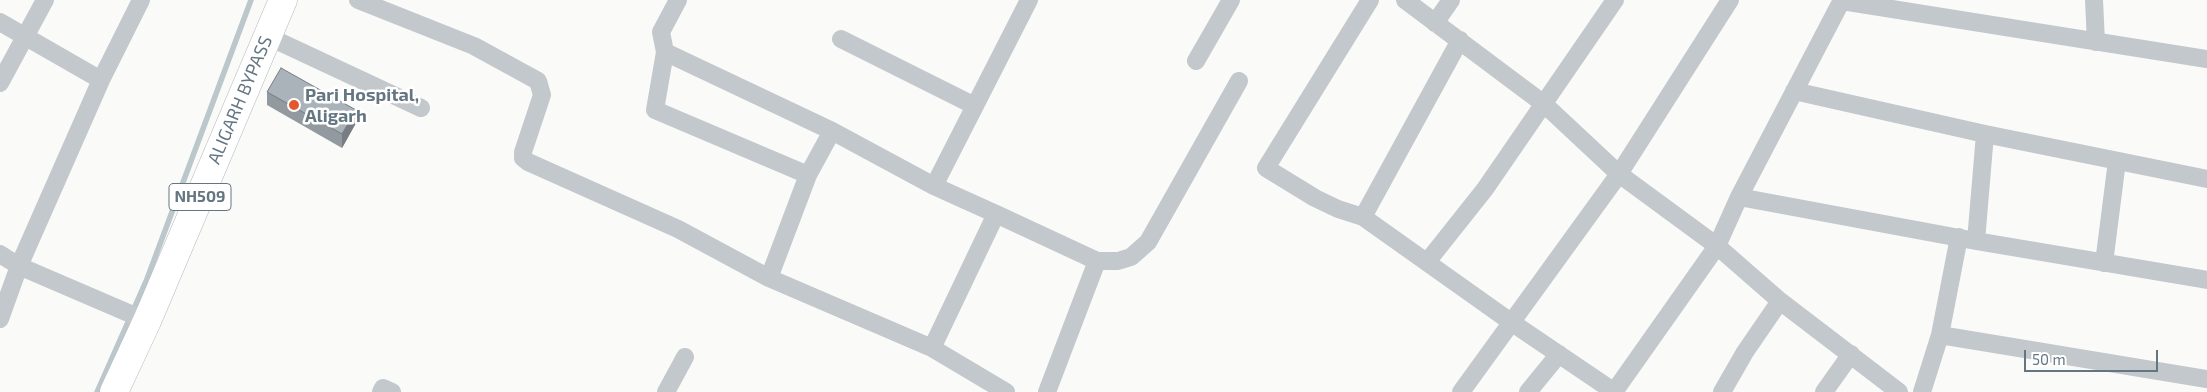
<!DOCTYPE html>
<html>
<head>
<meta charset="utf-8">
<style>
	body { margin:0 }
	#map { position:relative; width:2207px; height:392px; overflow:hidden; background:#fafaf8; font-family:"Exo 2",sans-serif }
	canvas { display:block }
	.scale { position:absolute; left:2024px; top:350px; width:134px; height:22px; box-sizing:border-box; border:2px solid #657683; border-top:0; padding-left:6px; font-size:15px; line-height:18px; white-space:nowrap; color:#657683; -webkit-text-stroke:4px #fff; paint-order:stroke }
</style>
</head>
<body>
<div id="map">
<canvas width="2207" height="392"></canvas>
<div class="scale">50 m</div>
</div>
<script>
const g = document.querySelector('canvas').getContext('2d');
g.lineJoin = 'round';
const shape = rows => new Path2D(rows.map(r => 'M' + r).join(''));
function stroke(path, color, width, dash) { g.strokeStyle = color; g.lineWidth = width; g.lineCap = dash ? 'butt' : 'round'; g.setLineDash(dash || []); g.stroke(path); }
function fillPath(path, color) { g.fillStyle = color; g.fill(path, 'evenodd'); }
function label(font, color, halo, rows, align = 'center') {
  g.font = font + ' "Exo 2",sans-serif'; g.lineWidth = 5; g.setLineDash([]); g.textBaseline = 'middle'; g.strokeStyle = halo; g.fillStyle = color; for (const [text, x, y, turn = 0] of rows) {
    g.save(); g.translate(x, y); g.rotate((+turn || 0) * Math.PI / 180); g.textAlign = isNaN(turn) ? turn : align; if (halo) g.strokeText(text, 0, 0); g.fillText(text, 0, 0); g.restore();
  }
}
const stream = shape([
	[97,392,147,279,251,0]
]);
const street = shape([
	[358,0,474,46,538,81,542,95,523,152,523,158,528,162,678,229,769,278,932,348,1006,392],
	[678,0,661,32,665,52,655,110,808,175,832,131,934,186,996,214],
	[1405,0,1544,104,1619,174,1717,246,1780,301,1899,392],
	[2094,0,2096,42],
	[1842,1,2207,59],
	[0,22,101,80],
	[1435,23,1451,0],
	[267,36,421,108],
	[841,39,975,106],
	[1460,40,1363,217,1511,322,1613,391],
	[665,52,832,131],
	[1196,61,1231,0],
	[0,83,45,0],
	[1794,91,1985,134,2207,179],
	[934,186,1029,0],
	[1739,197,1976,241,2207,280],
	[1363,217,1338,209,1315,198,1266,168,1370,0],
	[1976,241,1985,134],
	[0,254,19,266,147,321],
	[1427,262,1485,189,1615,0],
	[2104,263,2117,161],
	[769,278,808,175],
	[0,319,19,266,101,80,141,0],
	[1940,335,1959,237],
	[932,348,996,214,1097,261,1118,261,1131,257,1148,242,1239,81],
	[381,392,383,388,392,392],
	[666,392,685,357],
	[1047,392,1097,261],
	[1461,392,1619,174,1730,0],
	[1528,392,1559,354],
	[1614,392,1717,246,1739,197,1842,0],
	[1722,392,1745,352,1780,301],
	[1824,392,1851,354],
	[1922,392,1940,335,2207,379]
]);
const highway = shape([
	[114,392,147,321,283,0]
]);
const wall = shape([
	[267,92,356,123,342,148,267,105]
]);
const shadedWall = shape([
	[356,110,356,123,342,148,342,134]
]);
const building = shape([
	[281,68,356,110,342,134,267,92,281,68]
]);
const markers = [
	[294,105,6,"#e4572e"]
];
const shields = [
	[200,197,62]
];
const shieldNames = [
	["NH509",200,197]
];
const poiNames = [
	["Pari Hospital,",305,95],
	["Aligarh",305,116]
];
const streetNames = [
	["ALIGARH BYPASS",240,100,-67]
];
stroke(stream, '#bbc7cb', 5.5);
stroke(highway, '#b4b9bd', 29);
stroke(street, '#c3c8cc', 18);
stroke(highway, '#fff', 28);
fillPath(wall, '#929a9f');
fillPath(shadedWall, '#777d82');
fillPath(building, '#aab3b9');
stroke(building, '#777d82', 1);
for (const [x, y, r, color] of markers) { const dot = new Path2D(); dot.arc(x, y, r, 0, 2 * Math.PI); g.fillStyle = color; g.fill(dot); stroke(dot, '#fff', 2); }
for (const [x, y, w] of shields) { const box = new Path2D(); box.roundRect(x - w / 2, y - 13.5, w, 27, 4); g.fillStyle = '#fff'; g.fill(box); stroke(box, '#657683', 1); }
label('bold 16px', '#657683', null, shieldNames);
label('bold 18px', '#657683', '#fff', poiNames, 'left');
label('18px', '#657683', '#fff', streetNames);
</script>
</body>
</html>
